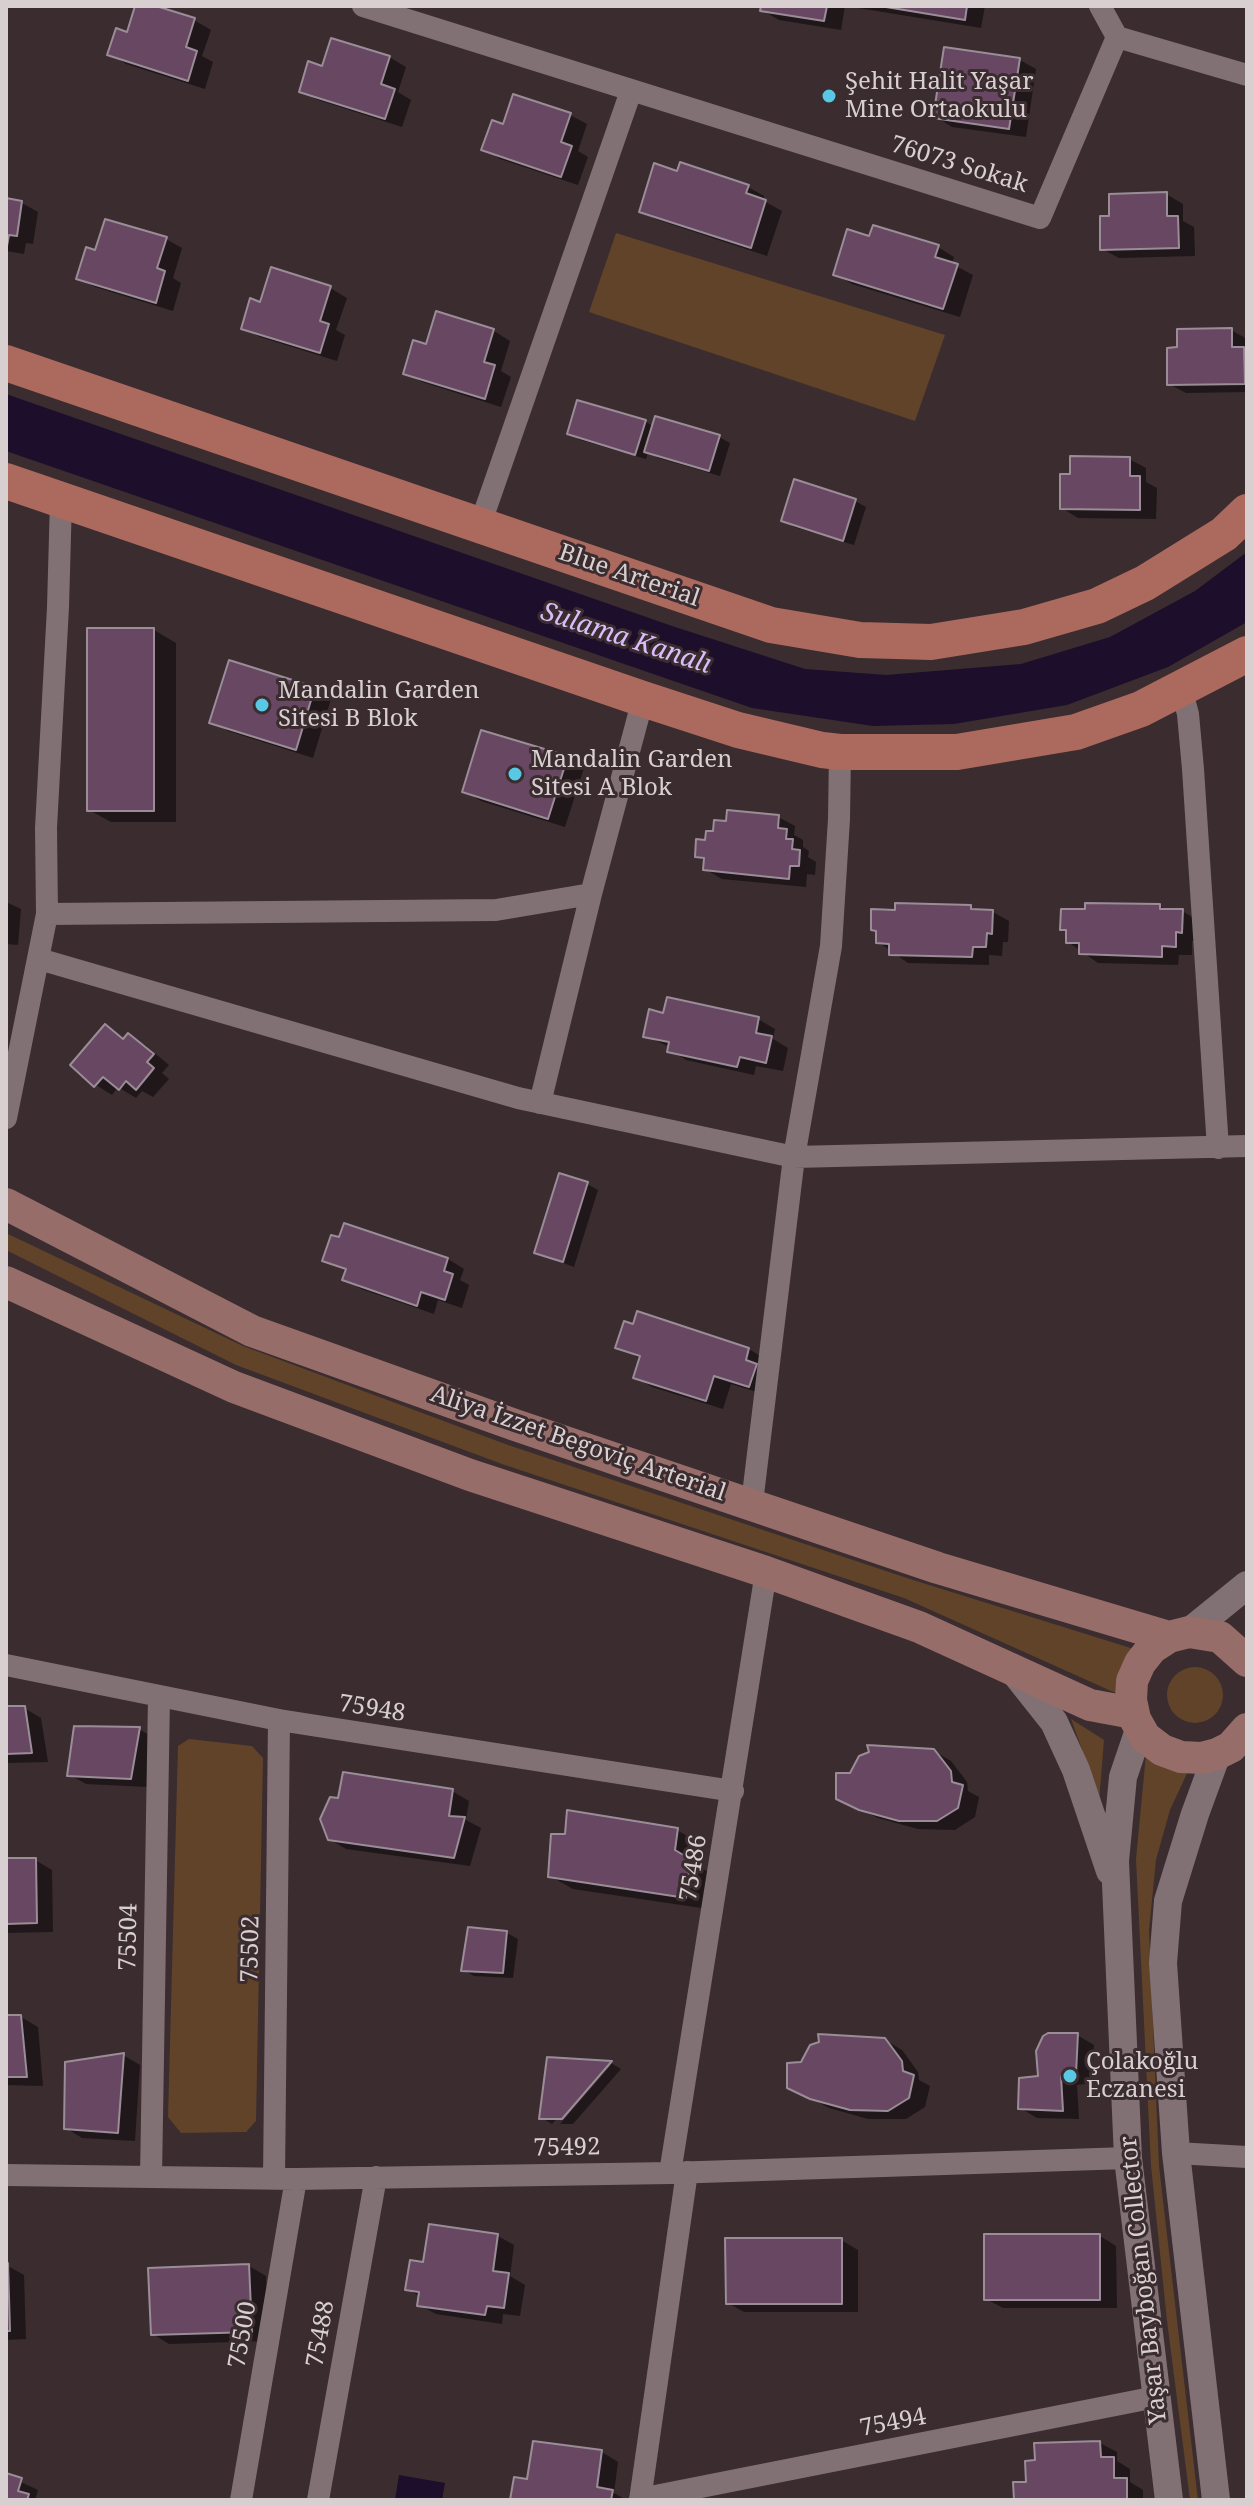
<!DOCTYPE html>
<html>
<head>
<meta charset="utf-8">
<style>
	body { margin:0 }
	#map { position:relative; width:1253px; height:2506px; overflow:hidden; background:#3a2c2f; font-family:"Noto Serif",serif }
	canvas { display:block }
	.frame { position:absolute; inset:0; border:8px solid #d8cfd1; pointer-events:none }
</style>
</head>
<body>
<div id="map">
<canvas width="1253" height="2506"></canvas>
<div class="frame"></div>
</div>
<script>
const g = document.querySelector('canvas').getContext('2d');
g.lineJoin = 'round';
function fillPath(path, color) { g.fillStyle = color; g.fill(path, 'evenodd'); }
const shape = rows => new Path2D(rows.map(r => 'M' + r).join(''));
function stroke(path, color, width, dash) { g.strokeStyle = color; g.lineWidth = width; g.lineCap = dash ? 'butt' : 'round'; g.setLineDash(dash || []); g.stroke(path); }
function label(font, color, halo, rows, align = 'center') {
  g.font = font + ' "Noto Serif",serif'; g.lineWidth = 6; g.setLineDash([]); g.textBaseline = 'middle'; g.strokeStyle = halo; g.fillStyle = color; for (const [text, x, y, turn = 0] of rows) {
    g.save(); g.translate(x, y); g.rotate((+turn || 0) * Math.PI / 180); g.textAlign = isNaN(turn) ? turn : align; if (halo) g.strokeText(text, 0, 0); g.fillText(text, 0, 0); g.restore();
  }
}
const green = shape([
	[616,233,945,335,915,421,589,312],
	[6,1233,243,1346,508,1445,910,1579,1137,1650,1120,1695,904,1598,502,1464,236,1365,6,1250],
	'1167 1695a28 28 0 1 1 56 0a28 28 0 1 1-56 0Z',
	[1071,1719,1104,1740,1097,1828,1089,1769],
	[189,1739,252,1746,263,1758,256,2121,246,2132,181,2133,168,2117,178,1746],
	[1146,1754,1190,1767,1170,1810,1156,1860,1149,1930,1159,2166,1198,2500,1190,2500,1167,2321,1151,2166,1136,1859]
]);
const water = shape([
	[6,394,672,626,805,669,886,675,1021,664,1110,637,1195,591,1247,552,1247,622,1168,667,1067,705,954,724,873,726,752,708,6,451],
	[399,2475,445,2483,442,2500,395,2500]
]);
const shadow = shape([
	[138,6,150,6,194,20,211,30,202,56,213,62,205,89,126,64,110,54,129,34],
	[763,6,845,6,841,30,779,20,762,10],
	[846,6,985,6,981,28],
	[389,57,406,67,398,92,411,100,402,127,318,100,301,91,324,68],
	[1020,60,1036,69,1026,137,952,127,936,117],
	[570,115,587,124,578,151,588,157,578,185,500,159,484,149,504,126],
	[678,173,748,187,764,196,764,201,782,211,767,256,658,220,641,211],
	[1166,194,1183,204,1183,221,1194,227,1195,256,1119,258,1102,249,1112,218],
	[6,200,22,203,38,212,33,244,26,243,24,254,6,251],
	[166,239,182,248,173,278,181,283,173,311,95,287,78,278,97,253],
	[870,239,938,247,954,257,952,264,973,275,960,317,852,284,835,274],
	[330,288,347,298,336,330,345,335,337,361,260,337,243,328,261,304],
	[437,314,494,331,510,341,501,371,511,377,501,407,422,382,405,373,427,347],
	[1231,330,1247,339,1247,392,1186,393,1169,384,1179,349],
	[645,421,654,427,719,437,730,443,720,476,658,458,648,452,646,459,580,440,569,433],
	[1129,459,1146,468,1146,482,1157,488,1156,519,1078,518,1062,508,1072,476],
	[855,501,866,507,854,545,794,527,783,520],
	[154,630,176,643,176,822,111,822,89,810],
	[230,663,315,689,331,699,313,758,228,731,212,722],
	[567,758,584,768,565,827,481,801,464,791],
	[778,817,795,826,794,835,803,840,803,847,809,851,808,857,816,862,815,875,807,874,806,887,722,879,705,869,705,861,697,856,707,842],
	[6,902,21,909,18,945,6,944],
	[1160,906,1168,911,1182,911,1199,921,1198,941,1192,941,1192,955,1179,955,1178,965,1098,963,1068,942,1068,932,1062,928,1087,911],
	[970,907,978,911,993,912,1009,921,1008,942,1003,942,1002,956,989,955,989,965,908,963,878,942],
	[665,1015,758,1019,775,1029,773,1039,788,1048,783,1071,756,1066,754,1075,686,1060,670,1050,670,1047,645,1036],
	[105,1026,125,1039,128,1035,145,1045,169,1065,162,1073,169,1079,153,1097,142,1091,136,1098,118,1087,112,1095,96,1085],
	[587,1184,598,1190,574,1267,537,1253],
	[345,1225,448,1259,464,1269,460,1280,469,1285,462,1308,438,1300,434,1314,361,1289,344,1279,347,1271,324,1260,340,1240],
	[638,1313,749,1349,765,1359,766,1395,731,1384,723,1409,652,1387,635,1377,641,1359,618,1347,634,1326],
	[6,1708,24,1708,41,1718,48,1762,6,1763],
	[139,1729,156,1739,147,1787,86,1784,70,1775],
	[934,1751,951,1761,967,1782,968,1791,979,1797,975,1817,955,1830,918,1829,878,1818,855,1807,851,1775],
	[452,1791,469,1801,466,1820,481,1828,470,1866,346,1849,329,1839],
	[677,1830,699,1843,697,1865,711,1874,708,1909,573,1889,550,1876],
	[6,1860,35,1860,52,1870,53,1932,6,1933],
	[507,1933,518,1939,513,1978,474,1976,463,1970],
	[6,2017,21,2017,38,2027,43,2086,6,2085],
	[1077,2035,1094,2045,1092,2083,1077,2085,1079,2119,1037,2118,1020,2108,1040,2078],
	[885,2040,902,2050,918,2072,919,2080,930,2086,925,2107,906,2119,868,2119,829,2108,803,2094,802,2064],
	[123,2055,140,2065,135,2141,82,2138,66,2128],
	[549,2059,611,2063,621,2069,573,2124,560,2124,611,2065,606,2065,552,2124,542,2118],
	[498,2236,514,2245,510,2276,525,2285,520,2316,503,2314,502,2324,436,2314,419,2305,420,2297,408,2289,425,2264],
	[1100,2236,1116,2246,1117,2308,1003,2308,986,2299],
	[841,2240,858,2250,858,2312,744,2312,728,2303],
	[6,2265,24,2275,26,2339,6,2340],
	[249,2266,266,2276,268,2341,169,2344,153,2334],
	[534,2443,602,2452,618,2462,614,2493,626,2500,512,2500,529,2481],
	[1100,2443,1117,2452,1117,2461,1130,2469,1130,2482,1143,2490,1143,2500,1016,2500,1028,2484],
	[6,2475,38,2490,35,2500,6,2500]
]);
const building = shape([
	[135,6,156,6,195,18,186,47,197,51,188,81,107,55,116,28,127,32,135,6],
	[761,6,827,6,824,21,760,11,761,6],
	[880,6,967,6,965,20,880,6],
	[331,38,390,56,381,84,395,89,385,119,299,92,308,61,322,66,331,38],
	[944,47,1020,58,1009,129,933,118,944,47],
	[513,94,571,113,561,142,572,146,561,177,481,150,492,120,503,124,513,94],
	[680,162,749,185,746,193,766,200,751,248,639,212,654,163,677,171,680,162],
	[1167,192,1167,216,1178,216,1179,248,1100,250,1100,216,1109,216,1109,194,1167,192],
	[6,198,22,201,17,236,9,235,7,246,6,198],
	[105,219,167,237,157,268,165,271,156,303,76,279,86,247,95,250,105,219],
	[873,225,939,245,935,257,958,264,943,309,833,275,847,229,869,236,873,225],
	[271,267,331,286,320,321,329,324,320,353,241,329,250,298,260,302,271,267],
	[436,311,494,329,484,362,495,365,485,399,403,374,413,340,426,344,436,311],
	[1232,328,1232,347,1244,347,1245,384,1167,385,1167,348,1177,347,1177,329,1232,328],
	[577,400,646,420,635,455,567,434,577,400],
	[655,416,720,435,709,471,644,452,655,416],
	[1070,456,1130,457,1130,476,1140,476,1140,510,1060,509,1060,474,1070,474,1070,456],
	[794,479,856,499,843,541,781,521,794,479],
	[87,628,154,628,154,811,87,811,87,628],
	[229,660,315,687,296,750,209,723,229,660],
	[481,730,568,756,548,819,462,792,481,730],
	[727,810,779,815,778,828,787,829,786,839,793,839,792,849,800,850,799,866,790,866,789,879,703,870,704,858,695,857,696,839,705,840,706,831,713,831,714,820,726,821,727,810],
	[895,903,971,905,971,909,993,910,992,934,987,933,986,947,973,947,972,957,889,955,889,944,876,943,876,931,871,930,871,909,895,910,895,903],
	[1085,903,1160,904,1160,909,1183,909,1182,933,1176,932,1176,947,1162,946,1162,957,1079,954,1079,943,1066,943,1066,930,1060,930,1061,909,1085,909,1085,903],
	[667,997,759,1017,756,1033,772,1036,766,1063,740,1057,737,1067,667,1052,669,1042,643,1037,649,1009,663,1013,667,997],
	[105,1024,123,1039,128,1033,154,1054,147,1062,154,1068,136,1090,126,1081,119,1090,103,1077,94,1087,70,1065,105,1024],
	[559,1173,588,1182,563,1262,534,1253,559,1173],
	[344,1223,448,1258,444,1271,453,1274,445,1300,421,1292,417,1306,342,1280,346,1269,322,1261,331,1235,339,1237,344,1223],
	[637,1311,749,1348,746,1360,757,1364,749,1387,714,1376,706,1401,633,1378,640,1356,615,1348,624,1321,633,1324,637,1311],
	[6,1706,25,1706,32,1753,6,1754,6,1706],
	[74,1726,140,1727,131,1779,67,1776,74,1726],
	[867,1745,934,1749,951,1771,952,1782,963,1785,958,1808,937,1821,899,1821,859,1810,836,1799,836,1773,850,1773,859,1756,869,1752,867,1745],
	[343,1772,453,1789,449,1816,465,1817,454,1858,328,1840,320,1819,330,1797,338,1798,343,1772],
	[567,1810,678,1828,675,1850,690,1859,686,1898,548,1877,551,1834,565,1834,567,1810],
	[6,1858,36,1858,37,1923,6,1924,6,1858],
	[468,1927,507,1931,503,1973,461,1971,468,1927],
	[6,2015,21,2015,27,2077,6,2077,6,2015],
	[1048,2033,1078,2033,1076,2074,1061,2076,1063,2111,1018,2109,1019,2078,1038,2076,1036,2051,1043,2036,1048,2033],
	[818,2034,885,2038,902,2061,903,2071,914,2075,909,2098,888,2111,850,2110,810,2099,787,2088,787,2063,801,2062,810,2045,819,2042,818,2034],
	[124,2053,118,2133,64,2129,65,2062,124,2053],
	[547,2057,612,2061,562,2119,539,2119,547,2057],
	[429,2224,498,2234,493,2271,509,2273,504,2308,487,2306,485,2315,417,2306,419,2292,405,2290,410,2260,423,2262,429,2224],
	[984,2234,1100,2234,1100,2300,984,2300,984,2234],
	[725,2238,842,2238,842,2304,726,2304,725,2238],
	[6,2263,8,2263,10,2331,6,2331,6,2263],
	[249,2264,252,2332,151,2335,148,2268,249,2264],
	[533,2441,602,2450,597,2487,613,2490,611,2500,510,2500,514,2477,527,2479,533,2441],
	[1100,2441,1101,2457,1114,2457,1114,2478,1127,2478,1127,2500,1014,2500,1013,2482,1026,2482,1025,2461,1035,2460,1034,2443,1100,2441],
	[6,2473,22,2478,18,2491,29,2494,27,2500,6,2500,6,2473]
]);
const minor = shape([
	[363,6,1040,218,1117,37,1247,75],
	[1100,6,1117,37],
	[480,525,631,91],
	[1181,688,1188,714,1193,769,1218,1148],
	[47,914,496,910,591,894],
	[39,959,518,1098,794,1157,1247,1146],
	[540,1103,591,894,643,699],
	[6,1118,47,914,46,828,58,607,61,500],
	[752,1503,794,1157,831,946,839,819,840,752],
	[6,1665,279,1720,733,1791],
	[1176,2153,1247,2157],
	[670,2173,766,1572],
	[6,2175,296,2179,670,2173,1128,2158],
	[151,2177,159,1697],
	[274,2178,279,1720],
	[640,2499,1156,2397],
	[241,2500,296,2179],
	[318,2500,376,2177],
	[640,2500,687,2172]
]);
const tertiary = shape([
	[1189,1632,1247,1585],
	[1012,1669,1054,1722,1076,1770,1110,1871],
	[1140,1727,1123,1777,1115,1861,1128,2158,1169,2500],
	[1216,2500,1176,2153,1163,1963,1168,1901,1195,1814,1217,1754]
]);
const secondary = shape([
	[6,1204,252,1331,515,1425,938,1568,1169,1637],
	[6,1282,234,1387,470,1475,766,1572,919,1627,1090,1705,1133,1713],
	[1247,1661,1220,1637,1189,1632,1169,1637,1152,1648,1140,1663,1132,1681,1131,1700,1135,1719,1145,1737,1162,1750,1181,1757,1202,1758,1217,1754,1231,1747,1247,1729]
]);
const primary = shape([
	[6,363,771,625,860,640,931,642,1024,627,1097,606,1145,583,1224,534,1247,512],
	[6,481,643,699,738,730,822,750,840,752,957,752,1076,732,1141,709,1247,654]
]);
const markers = [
	[829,96,8,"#58c8e4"],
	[262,705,8,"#58c8e4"],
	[515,774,8,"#58c8e4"],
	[1070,2076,8,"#58c8e4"]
];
const poiNames = [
	["Şehit Halit Yaşar",845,82],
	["Mine Ortaokulu",845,110],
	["Mandalin Garden",278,691],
	["Sitesi B Blok",278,719],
	["Mandalin Garden",531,760],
	["Sitesi A Blok",531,788],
	["Çolakoğlu",1086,2062],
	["Eczanesi",1086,2090]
];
const streetNames = [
	["76073 Sokak",959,165,17],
	["Blue Arterial",629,576,19],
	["Aliya İzzet Begoviç Arterial",578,1444,19],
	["75948",372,1709,9],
	["75486",694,1868,-81],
	["75504",129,1937,-89],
	["75502",251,1949,-89],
	["75492",567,2148,-1],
	["Yaşar Bayboğan Collector",1144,2280,-96],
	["75488",321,2334,-80],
	["75500",243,2335,-80],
	["75494",893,2423,-11]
];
const waterNames = [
	["Sulama Kanalı",626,639,18]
];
fillPath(green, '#604329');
fillPath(water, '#1d0e2b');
fillPath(shadow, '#0007');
fillPath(building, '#674761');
stroke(building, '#9a8d97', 2);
stroke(minor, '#817174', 22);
stroke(tertiary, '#817174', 28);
stroke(secondary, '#976d69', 32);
stroke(primary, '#ac695e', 36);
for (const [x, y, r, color] of markers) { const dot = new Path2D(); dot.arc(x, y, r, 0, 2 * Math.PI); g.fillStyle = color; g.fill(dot); stroke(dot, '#3a2c2f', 3); }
label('24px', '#d8cfd1', '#3a2c2f', poiNames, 'left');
label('24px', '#d8cfd1', '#3a2c2f', streetNames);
label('italic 26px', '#d8bdfa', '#3a2c2f', waterNames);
</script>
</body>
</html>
